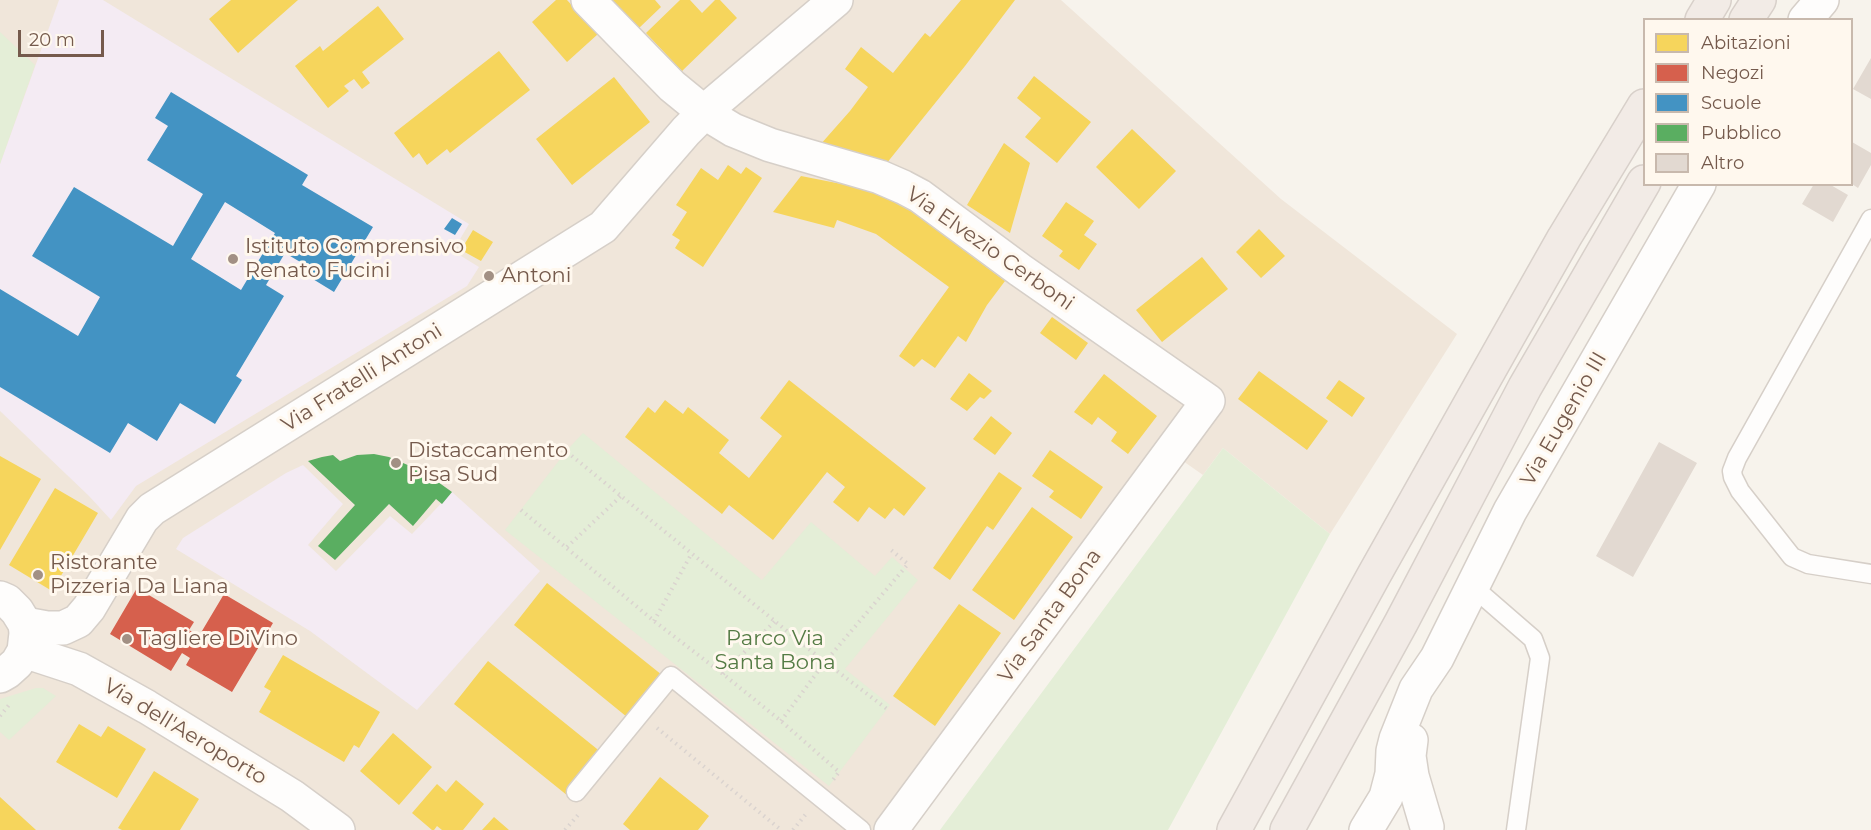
<!DOCTYPE html>
<html>
<head>
<meta charset="utf-8">
<style>
	body { margin:0 }
	#map { position:relative; width:1871px; height:830px; overflow:hidden; background:#f7f3ec; font-family:Montserrat,sans-serif }
	canvas { display:block }
	.legend { position:absolute; left:1643px; top:18px; width:210px; height:168px; box-sizing:border-box; background:#fff8ee; border:2px solid #c8b9ad; margin:0; padding:8px 10px; list-style:none; font-size:18px; color:#755a4c }
	.legend li { display:flex; align-items:center; gap:12px; height:30px }
	.legend b { width:30px; border:2px solid #c8b9ad }
	.scale { position:absolute; left:18px; top:30px; width:86px; height:27px; box-sizing:border-box; border:3px solid #755a4c; border-top:0; padding-left:8px; font-size:18px; line-height:21px; white-space:nowrap; color:#755a4c; -webkit-text-stroke:4px #fff8ee; paint-order:stroke }
</style>
</head>
<body>
<div id="map">
<canvas width="1871" height="830"></canvas>
<ul class="legend">
<li><b style="height:16px;background:#f6d55c"></b>Abitazioni</li>
<li><b style="height:16px;background:#d6604d"></b>Negozi</li>
<li><b style="height:16px;background:#4393c3"></b>Scuole</li>
<li><b style="height:16px;background:#5aae61"></b>Pubblico</li>
<li><b style="height:16px;background:#e2d9d1"></b>Altro</li>
</ul>
<div class="scale">20 m</div>
</div>
<script>
const g = document.querySelector('canvas').getContext('2d');
g.lineJoin = 'round';
function fillPath(path, color) { g.fillStyle = color; g.fill(path, 'evenodd'); }
const shape = rows => new Path2D(rows.map(r => 'M' + r).join(''));
function stroke(path, color, width, dash) { g.strokeStyle = color; g.lineWidth = width; g.lineCap = dash ? 'butt' : 'round'; g.setLineDash(dash || []); g.stroke(path); }
function label(font, color, halo, rows, align = 'center') {
  g.font = font + ' Montserrat,sans-serif'; g.lineWidth = 6; g.setLineDash([]); g.textBaseline = 'middle'; g.strokeStyle = halo; g.fillStyle = color; for (const [text, x, y, turn = 0] of rows) {
    g.save(); g.translate(x, y); g.rotate((+turn || 0) * Math.PI / 180); g.textAlign = isNaN(turn) ? turn : align; if (halo) g.strokeText(text, 0, 0); g.fillText(text, 0, 0); g.restore();
  }
}
const residential = shape([
	[0,0,1061,0,1281,199,1457,334,1330,534,1223,448,1203,475,1183,461,910,830,0,830]
]);
const education = shape([
	[59,0,103,0,469,224,453,251,479,267,467,286,136,486,111,520,89,496,0,411,0,164],
	[303,465,343,504,308,545,336,571,390,516,412,534,452,492,540,571,417,710,310,631,176,549,183,538,286,473]
]);
const green = shape([
	[0,32,35,65,0,164],
	[583,433,762,580,811,522,875,576,892,557,918,580,845,669,890,705,829,786,505,530,568,449],
	[1223,448,1330,534,1168,830,940,830],
	[36,688,43,688,56,696,9,740,0,732,0,699]
]);
const homes = shape([
	[231,0,298,0,238,53,209,19],
	[556,0,567,0,598,34,567,62,532,22],
	[609,0,655,0,661,7,638,29],
	[680,0,690,0,702,13,715,0,720,0,737,18,682,71,646,33],
	[961,0,1015,0,965,66,882,169,820,145,850,111,868,87,845,69,861,47,893,73,925,33,930,37],
	[378,6,404,39,362,72,370,83,362,89,354,79,344,86,349,91,328,108,295,66,320,46,323,51],
	[499,51,530,90,450,153,447,149,427,165,419,153,413,158,394,133],
	[1034,76,1091,122,1057,163,1025,137,1041,118,1017,98],
	[614,77,650,122,572,185,536,139],
	[1132,129,1176,171,1139,209,1096,167],
	[1004,143,1030,163,1010,233,967,205],
	[728,165,741,174,746,167,762,178,703,267,675,248,680,240,672,235,687,212,676,205,701,168,718,180],
	[801,176,857,187,897,200,1005,281,987,305,966,342,958,336,935,368,922,359,914,367,899,356,949,287,876,234,837,220,834,228,773,212],
	[1066,202,1094,221,1084,235,1097,244,1079,270,1059,256,1063,251,1042,236],
	[1259,229,1285,256,1261,278,1236,252],
	[473,230,493,242,481,261,461,250],
	[1202,257,1228,289,1162,342,1136,310],
	[1052,317,1088,343,1076,360,1040,333],
	[1259,371,1328,421,1307,450,1238,399],
	[969,373,992,391,984,399,980,397,967,411,950,399],
	[1104,374,1157,416,1128,454,1111,441,1117,432,1098,417,1092,425,1074,412],
	[789,380,926,488,904,516,894,508,885,519,869,507,858,522,833,502,845,487,827,472,773,540,729,505,722,514,625,437,648,407,655,413,665,400,683,414,688,407,729,440,719,453,749,478,782,436,760,418],
	[1339,380,1365,398,1352,417,1326,398],
	[991,416,1012,433,995,455,973,439],
	[1050,450,1103,487,1081,519,1049,497,1054,491,1032,476],
	[0,456,41,479,0,550],
	[999,472,1022,488,993,530,987,526,950,580,933,568],
	[55,488,98,513,52,591,9,565],
	[1032,507,1073,537,1014,620,972,590],
	[547,583,662,675,627,717,514,625],
	[959,604,1001,633,935,726,893,696],
	[283,655,380,712,359,748,354,745,344,762,259,712,271,691,264,687],
	[488,661,602,753,568,796,454,704],
	[79,724,101,737,108,726,146,749,117,798,56,762],
	[393,733,432,767,399,805,360,771],
	[154,771,199,799,180,830,122,830,118,828],
	[660,777,709,816,698,830,630,830,623,824],
	[456,780,484,804,463,830,442,830,437,826,434,830,432,830,412,813,437,784,446,792],
	[0,797,36,830,0,830],
	[494,817,509,830,482,830]
]);
const shops = shape([
	[137,588,194,622,189,630,199,636,224,594,273,623,232,692,186,665,190,658,182,653,171,671,110,634]
]);
const schools = shape([
	[171,92,308,175,302,185,373,227,334,292,303,273,307,266,285,253,266,285,284,296,236,376,242,380,215,424,180,403,157,441,128,423,110,453,0,387,0,289,78,336,100,297,32,256,74,187,173,246,203,194,147,160,168,126,155,118],
	[225,202,275,233,241,290,191,259],
	[452,218,462,224,455,235,444,229]
]);
const public = shape([
	[374,454,389,457,424,472,452,492,442,504,436,499,413,526,389,504,335,560,318,546,355,505,308,461,322,457,333,455,340,461,357,455]
]);
const building = shape([
	[1871,58,1871,99,1853,89],
	[1852,142,1871,153,1871,165,1858,188,1852,184],
	[1814,184,1829,184,1848,195,1833,222,1802,204],
	[1659,442,1697,463,1633,577,1596,556]
]);
const path = shape([
	[567,452,825,662,887,709],
	[521,510,654,621,723,674,781,721,839,772,833,780],
	[567,547,621,496],
	[654,621,692,553],
	[723,674,775,621],
	[0,716,9,705],
	[781,721,825,662,908,564,891,550],
	[657,728,781,830],
	[565,830,578,815],
	[793,830,806,814]
]);
const service = shape([
	[1871,219,1737,458,1732,471,1733,477,1740,491,1792,557,1808,564,1871,574],
	[1473,587,1533,639,1540,658,1516,830],
	[576,792,671,676,861,830]
]);
const minor = shape([
	[588,0,672,86,705,113,733,130,770,145,880,177,903,187,920,196,1020,270,1208,401,891,830],
	[25,624,47,628,63,628,78,621,89,608,142,519,152,509,603,227,686,131,713,104,836,0]
]);
const tertiary = shape([
	[1805,20,1822,0],
	[0,598,7,601,17,611,25,624,26,633,24,651,17,663,7,672,0,676],
	[24,651,79,669,147,707,292,796,338,830],
	[1411,740,1409,756,1412,776,1427,827],
	[1366,830,1386,797,1392,774,1393,751,1396,739,1416,689,1437,658,1510,511,1699,184]
]);
const trunk = shape([
	[1702,20,1714,0],
	[1746,20,1759,0],
	[1234,830,1374,575,1509,335,1564,238,1644,106],
	[1287,830,1401,623,1525,387,1644,182]
]);
const markers = [
	[233,259,6,"#a29084"],
	[489,276,6,"#a29084"],
	[396,463,6,"#a29084"],
	[38,575,6,"#a29084"],
	[127,639,6,"#a29084"]
];
const poiNames = [
	["Istituto Comprensivo",245,247],
	["Renato Fucini",245,271],
	["Antoni",501,276],
	["Distaccamento",408,451],
	["Pisa Sud",408,475],
	["Ristorante",50,563],
	["Pizzeria Da Liana",50,587],
	["Tagliere DiVino",139,639]
];
const streetNames = [
	["Via Elvezio Cerboni",990,249,35],
	["Via Fratelli Antoni",362,378,-32],
	["Via Eugenio III",1564,419,-60],
	["Via Santa Bona",1050,616,-54],
	["Via dell'Aeroporto",185,732,31]
];
const parkNames = [
	["Parco Via",775,639],
	["Santa Bona",775,663]
];
fillPath(residential, '#f0e6da');
fillPath(education, '#f4ebf3');
fillPath(green, '#e4eed7');
fillPath(homes, '#f6d55c');
fillPath(shops, '#d6604d');
fillPath(schools, '#4393c3');
fillPath(public, '#5aae61');
fillPath(building, '#e2d9d1');
stroke(service, '#d6cfc8', 21);
stroke(minor, '#d6cfc8', 36);
stroke(tertiary, '#d6cfc8', 36);
stroke(trunk, '#d8d0ca', 36);
stroke(path, '#dad3cf', 4, [1.5, 4.5]);
stroke(service, '#fefdfc', 18);
stroke(minor, '#fefdfc', 33);
stroke(tertiary, '#fefdfc', 33);
stroke(trunk, '#f2ebe6', 33);
for (const [x, y, r, color] of markers) { const dot = new Path2D(); dot.arc(x, y, r, 0, 2 * Math.PI); g.fillStyle = color; g.fill(dot); stroke(dot, '#fff8ee', 2); }
label('21px', '#755a4c', '#fff8ee', poiNames, 'left');
label('21px', '#755a4c', '#fff8ee', streetNames);
label('21px', '#547b44', '#fff8ee', parkNames);
</script>
</body>
</html>
